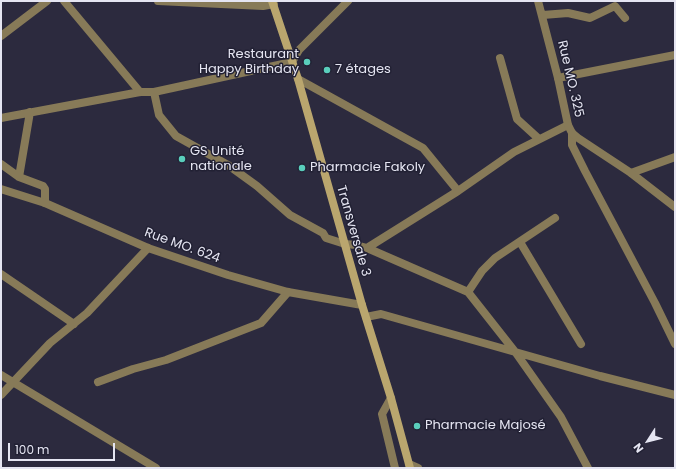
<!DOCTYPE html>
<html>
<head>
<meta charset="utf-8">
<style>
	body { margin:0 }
	#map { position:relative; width:676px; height:469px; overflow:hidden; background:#2c2a3e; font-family:Poppins,sans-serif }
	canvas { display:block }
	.frame { position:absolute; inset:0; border:2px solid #e5e5f2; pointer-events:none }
	.north { position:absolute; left:628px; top:421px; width:40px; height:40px; -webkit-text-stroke:3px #222134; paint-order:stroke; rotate:234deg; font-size:11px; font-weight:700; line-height:16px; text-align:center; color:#e5e5f2 }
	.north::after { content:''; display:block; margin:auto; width:14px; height:18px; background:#e5e5f2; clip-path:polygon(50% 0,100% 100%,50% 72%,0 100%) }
	.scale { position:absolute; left:8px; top:443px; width:107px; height:18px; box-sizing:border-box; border:2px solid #e5e5f2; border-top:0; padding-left:5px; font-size:12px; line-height:14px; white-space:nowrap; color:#e5e5f2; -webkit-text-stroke:3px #222134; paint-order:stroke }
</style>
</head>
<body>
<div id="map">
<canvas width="676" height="469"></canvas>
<div class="frame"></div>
<div class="north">N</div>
<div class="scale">100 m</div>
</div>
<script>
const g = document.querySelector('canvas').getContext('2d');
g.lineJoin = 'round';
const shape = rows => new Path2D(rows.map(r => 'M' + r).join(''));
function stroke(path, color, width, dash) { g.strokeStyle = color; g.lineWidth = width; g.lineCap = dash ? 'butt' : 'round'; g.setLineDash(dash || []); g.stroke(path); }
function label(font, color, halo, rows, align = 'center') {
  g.font = font + ' Poppins,sans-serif'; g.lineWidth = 3; g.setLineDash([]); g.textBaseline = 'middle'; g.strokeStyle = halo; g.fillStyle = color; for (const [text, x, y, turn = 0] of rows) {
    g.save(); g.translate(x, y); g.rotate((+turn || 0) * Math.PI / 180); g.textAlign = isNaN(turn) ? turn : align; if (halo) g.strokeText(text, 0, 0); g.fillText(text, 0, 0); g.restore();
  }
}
const minor = shape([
	[64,1,140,92],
	[158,1,263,6,274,4],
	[538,1,558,78],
	[543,15,568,13,590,18,615,6,625,18],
	[1,36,47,1],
	[500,58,517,119,539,139],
	[298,79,423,148,458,191],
	[154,92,159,115,176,136,228,165,257,186,290,215,323,233,326,238,345,244,356,245,367,248,468,292,516,353,561,417,588,468],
	[1,118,140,92,154,92,292,62,299,50,348,1],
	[572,133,572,145,585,171,655,303,675,344],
	[1,164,19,177,43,186,45,189,45,203],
	[631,173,675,157],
	[19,177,30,112],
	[520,242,581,344],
	[367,248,458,191,514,152,568,125],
	[1,274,74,324],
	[468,292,482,271,495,258,555,218],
	[366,317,381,314,600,376,675,395],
	[1,375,156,468],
	[98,382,133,369,166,360,261,323,288,292],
	[1,395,50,343,87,313,148,248],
	[391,398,382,414,395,468],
	[409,464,418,468]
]);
const tertiary = shape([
	[675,55,558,78,568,125,572,133,578,138,631,173,675,207],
	[1,189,45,203,148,248,228,275,288,292,362,305]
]);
const secondary = shape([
	[272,1,298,79,362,305,391,398,410,468]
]);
const markers = [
	[307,62,4,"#5acebc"],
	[327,70,4,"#5acebc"],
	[182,159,4,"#5acebc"],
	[302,168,4,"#5acebc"],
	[417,426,4,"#5acebc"]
];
const poiNames = [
	["Restaurant",299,55,"right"],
	["Happy Birthday",299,70,"right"],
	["7 étages",335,70],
	["GS Unité",190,152],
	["nationale",190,167],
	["Pharmacie Fakoly",310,168],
	["Pharmacie Majosé",425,426]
];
const streetNames = [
	["Rue MO. 325",570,79,77],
	["Transversale 3",353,231,74],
	["Rue MO. 624",182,246,20]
];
stroke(minor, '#877a58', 8);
stroke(tertiary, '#877a58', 8);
stroke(secondary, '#baa66e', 8);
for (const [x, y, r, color] of markers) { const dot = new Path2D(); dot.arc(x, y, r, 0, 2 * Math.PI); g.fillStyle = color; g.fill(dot); stroke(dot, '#222134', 1.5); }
label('13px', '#e5e5f2', '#222134', poiNames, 'left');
label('13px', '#e5e5f2', '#222134', streetNames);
</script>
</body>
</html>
